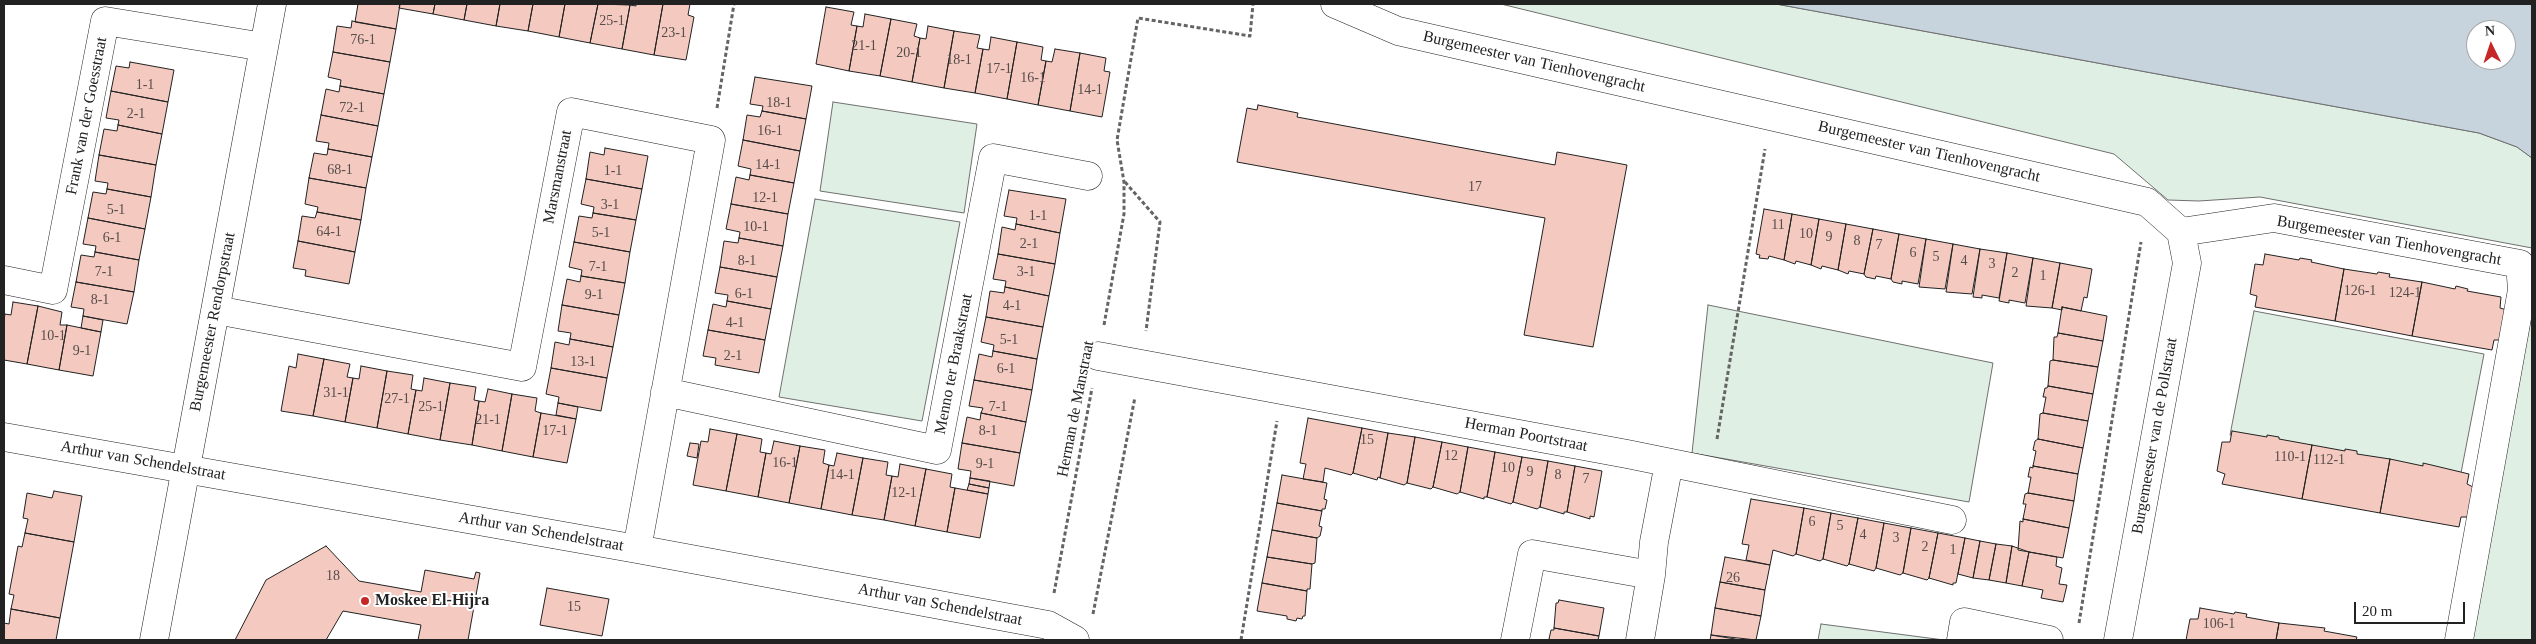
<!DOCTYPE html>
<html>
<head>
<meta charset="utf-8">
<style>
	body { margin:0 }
	#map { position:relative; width:2536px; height:644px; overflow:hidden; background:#fff; font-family:Georgia,serif }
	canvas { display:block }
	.frame { position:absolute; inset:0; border:5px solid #222; pointer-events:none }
	.north { position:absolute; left:2466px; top:20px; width:50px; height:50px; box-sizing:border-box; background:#fff; border:1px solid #a7a7a7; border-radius:50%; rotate:356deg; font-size:14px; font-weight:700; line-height:20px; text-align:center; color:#222 }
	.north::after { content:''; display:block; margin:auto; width:18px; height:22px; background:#c62828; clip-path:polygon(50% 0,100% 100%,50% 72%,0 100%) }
	.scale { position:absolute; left:2354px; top:602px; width:111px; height:22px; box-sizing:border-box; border:2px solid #222; border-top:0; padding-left:6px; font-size:15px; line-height:18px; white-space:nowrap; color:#222; -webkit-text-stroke:4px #fff; paint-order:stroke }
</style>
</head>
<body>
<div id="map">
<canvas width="2536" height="644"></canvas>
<div class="frame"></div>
<div class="north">N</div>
<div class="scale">20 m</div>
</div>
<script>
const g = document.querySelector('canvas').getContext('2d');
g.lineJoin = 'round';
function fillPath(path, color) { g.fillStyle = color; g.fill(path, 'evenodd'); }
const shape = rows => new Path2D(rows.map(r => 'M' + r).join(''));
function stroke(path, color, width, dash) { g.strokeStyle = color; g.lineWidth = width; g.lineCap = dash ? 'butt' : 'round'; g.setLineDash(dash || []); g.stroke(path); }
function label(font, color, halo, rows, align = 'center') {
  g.font = font + ' Georgia,serif'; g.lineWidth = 4; g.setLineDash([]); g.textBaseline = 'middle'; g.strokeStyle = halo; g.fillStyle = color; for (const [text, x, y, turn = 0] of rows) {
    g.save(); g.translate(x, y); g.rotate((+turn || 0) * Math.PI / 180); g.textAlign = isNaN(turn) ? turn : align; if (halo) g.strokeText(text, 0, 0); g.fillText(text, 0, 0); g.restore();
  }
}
const green = shape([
	[1501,4,1776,4,2479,133,2517,147,2532,158,2532,248,2260,197,2199,201,2168,200,2114,154,1501,4],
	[833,102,977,124,964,213,820,191,833,102],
	[815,199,960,222,922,421,779,397,815,199],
	[2532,280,2532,640,2467,640,2532,280],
	[1708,305,1993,363,1969,502,1692,453,1708,305],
	[2254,311,2484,354,2460,478,2230,435,2254,311],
	[1821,624,1944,640,1818,640,1821,624]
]);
const water = shape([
	[1776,4,2532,4,2532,158,2517,147,2479,133,1776,4],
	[2476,30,2506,30,2506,60,2476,60,2476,30]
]);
const building = shape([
	[358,4,400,4,396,29,355,22,358,4],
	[400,4,435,4,433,14,399,8,400,4],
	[435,4,467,4,464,20,433,14,435,4],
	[467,4,500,4,496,26,464,20,467,4],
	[500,4,533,4,528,31,496,26,500,4],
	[533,4,565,4,559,37,528,31,533,4],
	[565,4,598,4,590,43,559,37,565,4],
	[598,4,630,5,622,49,590,43,598,4],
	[636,4,663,4,654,55,622,49,630,5,636,6,636,4],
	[663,4,690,4,688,15,694,17,686,60,654,55,663,4],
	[826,7,854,12,851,25,857,26,849,71,816,64,826,7],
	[865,14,891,19,880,76,849,71,857,26,863,27,865,14],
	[891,19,917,24,914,36,920,38,912,82,880,76,891,19],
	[352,21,396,29,390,62,333,52,337,26,351,28,352,21],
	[928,26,954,31,944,88,912,82,920,38,926,39,928,26],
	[954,31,980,35,977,48,983,49,975,93,944,88,954,31],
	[991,37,1017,42,1007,99,975,93,983,49,989,50,991,37],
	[1017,42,1043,47,1041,60,1046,61,1038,105,1007,99,1017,42],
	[1055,49,1080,53,1070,111,1038,105,1046,61,1052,62,1055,49],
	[333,52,390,62,384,94,340,86,341,80,328,77,333,52],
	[1080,53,1106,58,1104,71,1110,72,1102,117,1070,111,1080,53],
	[130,62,174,70,168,102,111,91,116,66,129,68,130,62],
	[755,77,812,86,806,119,762,111,763,106,750,104,755,77],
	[340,86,384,94,378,126,321,115,326,89,339,92,340,86],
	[111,91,168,102,162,134,118,125,119,120,106,118,111,91],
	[1258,105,1298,113,1297,117,1555,165,1557,152,1627,165,1593,347,1524,335,1545,218,1237,162,1247,108,1257,110,1258,105],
	[762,111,806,119,800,151,743,140,747,115,760,117,762,111],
	[321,115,378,126,372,157,328,149,329,143,316,141,321,115],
	[118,125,162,134,156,165,99,155,104,129,117,131,118,125],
	[743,140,800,151,794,183,750,175,751,169,738,166,743,140],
	[605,148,648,156,642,189,586,179,590,152,604,155,605,148],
	[328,149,372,157,366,188,309,178,314,153,327,155,328,149],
	[99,155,156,165,151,197,107,189,108,183,95,181,99,155],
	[750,175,794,183,788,214,731,204,736,177,749,180,750,175],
	[309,178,366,188,361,220,317,212,318,207,305,204,309,178],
	[586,179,642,189,636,220,593,213,594,207,581,204,586,179],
	[107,189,151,197,145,229,88,218,93,192,106,194,107,189],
	[1009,190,1066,199,1060,233,1016,224,1017,218,1004,216,1009,190],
	[731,204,788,214,783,246,739,238,740,232,726,229,731,204],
	[1764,209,1792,214,1784,260,1769,256,1768,259,1759,258,1760,255,1756,254,1764,209],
	[317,212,361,220,355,252,298,241,302,216,315,218,317,212],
	[593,213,636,220,630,252,574,242,579,216,592,218,593,213],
	[1792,214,1819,219,1811,265,1796,261,1795,264,1784,260,1792,214],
	[88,218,145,229,139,260,95,252,96,246,83,244,88,218],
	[1819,219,1846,224,1838,270,1822,266,1821,269,1811,265,1819,219],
	[1016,224,1060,233,1055,264,998,254,1002,227,1015,230,1016,224],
	[1846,224,1873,229,1864,274,1849,271,1848,274,1838,270,1846,224],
	[1873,229,1899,234,1891,279,1876,276,1875,279,1866,277,1864,274,1873,229],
	[1899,234,1926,239,1918,284,1902,281,1902,284,1893,282,1891,279,1899,234],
	[739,238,783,246,777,277,720,267,724,241,738,243,739,238],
	[1926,239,1953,244,1945,289,1919,287,1926,239],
	[298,241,355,252,349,284,305,276,306,270,293,268,298,241],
	[574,242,630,252,625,283,581,276,582,270,569,267,574,242],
	[1953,244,1980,249,1972,294,1946,292,1953,244],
	[1980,249,2007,253,1999,298,1982,295,1982,298,1973,297,1980,249],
	[95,252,139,260,134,292,76,282,81,255,94,257,95,252],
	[2007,253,2033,258,2025,303,2009,300,2009,303,1999,301,2007,253],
	[998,254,1055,264,1049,296,1005,287,1006,281,993,279,998,254],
	[2265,254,2299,260,2300,258,2312,260,2311,262,2344,269,2335,321,2255,307,2257,296,2250,294,2255,264,2263,265,2265,254],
	[2033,258,2060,263,2052,308,2026,306,2033,258],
	[2060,263,2092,269,2087,298,2084,297,2081,311,2062,307,2062,310,2052,308,2060,263],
	[720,267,777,277,771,309,727,301,728,295,715,293,720,267],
	[2344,269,2377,274,2378,272,2390,274,2389,277,2422,282,2412,336,2335,321,2344,269],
	[581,276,625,283,619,315,562,305,567,279,580,282,581,276],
	[76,282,134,292,127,324,83,316,84,309,71,307,76,282],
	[2422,282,2455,289,2456,286,2468,289,2467,291,2501,297,2500,308,2507,310,2502,340,2494,340,2492,350,2412,336,2422,282],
	[1005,287,1049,296,1043,327,986,317,990,291,1004,293,1005,287],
	[727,301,771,309,765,340,708,330,713,304,726,307,727,301],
	[13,302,38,306,27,364,4,360,4,320,5,314,11,315,13,302],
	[562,305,619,315,613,347,570,339,571,333,558,331,562,305],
	[38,306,62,312,60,325,67,325,59,370,27,364,38,306],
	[2062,307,2107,316,2103,341,2058,333,2062,307],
	[83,316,103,320,101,332,81,328,83,316],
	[986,317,1043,327,1037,359,993,351,994,345,981,342,986,317],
	[67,325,101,332,93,376,59,370,67,325],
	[708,330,765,340,759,373,715,365,716,358,703,356,708,330],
	[2058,333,2103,341,2098,367,2053,360,2054,337,2057,337,2058,333],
	[570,339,613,347,607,378,551,368,555,342,569,345,570,339],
	[993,351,1037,359,1032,390,974,380,979,354,992,357,993,351],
	[298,354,324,359,313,416,281,411,289,366,296,368,298,354],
	[324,359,350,364,347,377,353,378,345,422,313,416,324,359],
	[2053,360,2098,367,2093,394,2048,386,2050,361,2053,360],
	[361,366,387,371,377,428,345,422,353,378,359,379,361,366],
	[551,368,607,378,601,411,558,403,559,397,546,394,551,368],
	[387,371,413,375,411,389,416,390,408,434,377,428,387,371],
	[424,378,450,383,440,440,408,434,416,390,422,391,424,378],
	[974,380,1032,390,1026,422,981,413,983,408,969,406,974,380],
	[450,383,476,387,474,400,479,401,472,445,440,440,450,383],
	[2048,386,2093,394,2088,421,2043,413,2046,397,2043,397,2045,388,2047,388,2048,386],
	[488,389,512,394,502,451,472,445,479,401,485,402,488,389],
	[512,394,537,398,535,411,541,413,533,457,502,451,512,394],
	[558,403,578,407,576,419,556,415,558,403],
	[541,413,576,419,567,463,533,457,541,413],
	[981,413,1026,422,1020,453,962,443,967,417,980,420,981,413],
	[2043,413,2088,421,2083,448,2038,439,2040,414,2043,413],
	[1308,418,1362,428,1353,473,1351,475,1325,468,1323,482,1303,479,1306,464,1300,463,1308,418],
	[1362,428,1388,433,1380,478,1378,477,1377,480,1353,473,1362,428],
	[710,429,737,434,726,491,693,485,701,441,708,442,710,429],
	[2232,431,2267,437,2267,435,2279,437,2279,439,2312,445,2302,499,2222,484,2225,474,2217,471,2222,442,2230,442,2232,431],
	[1388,433,1415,437,1407,483,1404,485,1380,478,1388,433],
	[737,434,762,439,760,452,766,453,758,497,726,491,737,434],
	[1415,437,1442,442,1433,487,1431,489,1407,483,1415,437],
	[2038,439,2083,448,2078,474,2033,466,2036,451,2033,450,2035,441,2038,439],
	[774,441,800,446,789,503,758,497,766,453,771,454,774,441],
	[1442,442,1468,447,1460,492,1457,494,1433,487,1442,442],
	[690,443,699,444,697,458,687,456,690,443],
	[962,443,1020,453,1014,486,970,478,971,471,958,469,962,443],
	[2312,445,2345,451,2345,449,2357,451,2357,454,2390,459,2380,513,2302,499,2312,445],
	[800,446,825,450,823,463,829,465,821,509,789,503,800,446],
	[1468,447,1495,452,1487,497,1484,497,1484,499,1460,492,1468,447],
	[1495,452,1522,457,1513,502,1511,504,1487,497,1495,452],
	[837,453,863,458,852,515,821,509,829,465,834,466,837,453],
	[1522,457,1548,461,1540,507,1537,509,1513,502,1522,457],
	[863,458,888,462,886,475,892,476,884,520,852,515,863,458],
	[2390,459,2423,466,2423,463,2469,474,2467,484,2475,488,2470,517,2461,517,2459,527,2380,513,2390,459],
	[1548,461,1575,466,1567,512,1564,512,1564,514,1540,507,1548,461],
	[900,464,926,469,915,526,884,520,892,476,898,477,900,464],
	[1575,466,1602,471,1594,517,1590,516,1590,519,1567,512,1575,466],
	[2033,466,2078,474,2074,501,2028,493,2031,477,2028,477,2030,467,2033,468,2033,466],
	[926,469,952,474,950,487,955,488,947,532,915,526,926,469],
	[1282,475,1327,483,1324,499,1327,500,1325,509,1322,509,1322,511,1277,503,1282,475],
	[970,478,990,481,989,488,969,484,970,478],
	[969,484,989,488,988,494,967,490,969,484],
	[955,488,988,494,980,538,947,532,955,488],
	[54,491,82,496,74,542,25,533,28,519,23,518,27,493,52,498,54,491],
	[2028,493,2074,501,2069,528,2023,519,2026,504,2023,504,2025,494,2028,493],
	[1751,499,1804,508,1796,554,1793,556,1773,550,1770,565,1746,560,1749,545,1742,544,1751,499],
	[1277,503,1322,511,1319,526,1322,527,1320,536,1317,538,1272,530,1277,503],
	[1804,508,1831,513,1823,559,1820,561,1796,554,1804,508],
	[1831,513,1858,518,1849,564,1847,566,1823,559,1831,513],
	[1858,518,1884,523,1876,568,1874,571,1849,564,1858,518],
	[2023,519,2069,528,2063,558,2018,550,2020,521,2023,522,2023,519],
	[1884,523,1911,528,1903,573,1900,575,1876,568,1884,523],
	[1911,528,1938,533,1929,578,1927,580,1903,573,1911,528],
	[1272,530,1317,538,1315,563,1312,564,1267,557,1272,530],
	[25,533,74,542,60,618,11,609,14,595,9,594,18,546,22,547,25,533],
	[1938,533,1965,538,1956,583,1953,583,1953,585,1929,578,1938,533],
	[1965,538,1980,541,1973,578,1958,574,1965,538],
	[1980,541,1996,544,1989,580,1973,578,1980,541],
	[1996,544,2012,546,2006,583,1989,580,1996,544],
	[326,546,359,581,421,592,425,570,474,579,476,572,480,573,468,640,418,640,421,625,343,611,326,640,235,640,266,580,326,546],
	[2012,546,2029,552,2022,586,2006,583,2012,546],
	[2029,552,2057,557,2056,566,2062,568,2059,584,2067,585,2063,602,2041,598,2043,590,2022,586,2029,552],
	[1267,557,1312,564,1310,589,1307,589,1307,591,1262,583,1267,557],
	[1725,557,1770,565,1765,590,1720,582,1725,557],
	[1720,582,1765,590,1761,616,1715,608,1720,582],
	[1262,583,1307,591,1305,616,1303,616,1302,619,1297,618,1296,621,1287,619,1287,616,1257,611,1262,583],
	[547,588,609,599,602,636,540,625,547,588],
	[1559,600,1604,608,1599,636,1554,628,1556,603,1558,603,1559,600],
	[1715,608,1761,616,1756,640,1711,635,1715,608],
	[2200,608,2234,614,2235,612,2247,614,2246,617,2279,623,2276,640,2186,640,2190,619,2198,619,2200,608],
	[11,609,60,618,56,640,4,640,4,623,9,624,11,609],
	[2279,623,2325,628,2324,631,2357,637,2356,640,2276,640,2279,623],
	[1554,628,1599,636,1598,640,1552,640,1549,639,1551,630,1554,630,1554,628],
	[1711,635,1741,640,1710,640,1711,635]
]);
const path = shape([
	[717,108,734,4],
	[1125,182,1160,222,1146,331],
	[1104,325,1124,214,1124,182,1117,140,1138,18,1250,36,1253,4],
	[1717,439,1765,149],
	[1054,593,1092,388],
	[1093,614,1135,397],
	[2079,623,2141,242],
	[1241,640,1277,421]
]);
const minor = shape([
	[1335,4,1398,31,2147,202,2181,232],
	[2181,232,2274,218,2520,264,2522,290,2459,640],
	[4,280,53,290,105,21,264,47],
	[216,310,522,367,571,112,711,140,637,549],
	[1098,356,1627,454,1952,520],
	[665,392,937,450,993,158,1088,176],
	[4,437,637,549,1048,625,1075,640],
	[154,640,272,4],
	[1515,640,1532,554,1651,575],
	[1640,640,1651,575,1654,542,1669,463],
	[1961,640,1964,622,2049,640],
	[2118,640,2187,263,2181,232]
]);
const markers = [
	[365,601,5,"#c62828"]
];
const numberNames = [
	["25-1",612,21],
	["23-1",674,33],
	["76-1",363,40],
	["21-1",864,46],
	["20-1",909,53],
	["18-1",959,60],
	["17-1",999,69],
	["16-1",1033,78],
	["1-1",145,85],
	["14-1",1090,90],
	["18-1",779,103],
	["72-1",352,108],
	["2-1",136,114],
	["16-1",770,131],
	["14-1",768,165],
	["68-1",340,170],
	["1-1",613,171],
	["17",1475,187],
	["12-1",765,198],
	["3-1",610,205],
	["5-1",116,210],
	["1-1",1038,216],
	["11",1778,225],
	["10-1",756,227],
	["64-1",329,232],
	["5-1",601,233],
	["10",1806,234],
	["9",1829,237],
	["6-1",112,238],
	["8",1857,241],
	["2-1",1029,244],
	["7",1879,245],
	["6",1913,253],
	["5",1936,257],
	["8-1",747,261],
	["4",1964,261],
	["3",1992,264],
	["7-1",598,267],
	["7-1",104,272],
	["3-1",1026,272],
	["2",2015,273],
	["1",2043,276],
	["126-1",2360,291],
	["124-1",2405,293],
	["6-1",744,294],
	["9-1",594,295],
	["8-1",100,300],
	["4-1",1012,306],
	["4-1",735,323],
	["10-1",53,336],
	["5-1",1009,340],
	["9-1",82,351],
	["2-1",733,356],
	["13-1",583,362],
	["6-1",1006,369],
	["31-1",336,393],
	["27-1",397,399],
	["25-1",431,407],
	["7-1",998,407],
	["21-1",488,420],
	["17-1",555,431],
	["8-1",988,431],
	["15",1367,440],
	["12",1451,456],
	["110-1",2290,457],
	["112-1",2329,460],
	["16-1",785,463],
	["9-1",985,464],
	["10",1508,468],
	["9",1530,472],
	["14-1",842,475],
	["8",1558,475],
	["7",1586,479],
	["12-1",904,493],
	["6",1812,522],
	["5",1840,526],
	["4",1863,535],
	["3",1896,538],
	["2",1925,547],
	["1",1953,550],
	["18",333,576],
	["26",1733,578],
	["15",574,607],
	["106-1",2219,624]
];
const streetNames = [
	["Burgemeester van Tienhovengracht",1534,62,13],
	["Frank van der Goesstraat",87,116,-79],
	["Burgemeester van Tienhovengracht",1929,152,13],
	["Marsmanstraat",558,177,-79],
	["Burgemeester van Tienhovengracht",2389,241,10],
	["Burgemeester Rendorpstraat",213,322,-79],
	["Menno ter Braakstraat",954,364,-79],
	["Herman de Manstraat",1076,409,-79],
	["Herman Poortstraat",1526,435,11],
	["Burgemeester van de Pollstraat",2155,436,-80],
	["Arthur van Schendelstraat",143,461,10],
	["Arthur van Schendelstraat",541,532,10],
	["Arthur van Schendelstraat",940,605,11]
];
const poiNames = [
	["Moskee El-Hijra",375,601]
];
fillPath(green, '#e0efe3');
stroke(green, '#6f6f6f', 1);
fillPath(water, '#c7d3dd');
stroke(water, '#6f6f6f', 1);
fillPath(building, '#f3c9c0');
stroke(building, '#222', 1);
stroke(minor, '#222', 29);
stroke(path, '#646464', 3, [4, 2.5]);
stroke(minor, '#fff', 28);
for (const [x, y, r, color] of markers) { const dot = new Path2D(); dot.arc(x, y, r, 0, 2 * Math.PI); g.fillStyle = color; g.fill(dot); stroke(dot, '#fff', 2); }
label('14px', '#564c4a', null, numberNames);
label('16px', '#222', '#fff', streetNames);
label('bold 16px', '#222', '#fff', poiNames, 'left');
</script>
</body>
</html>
